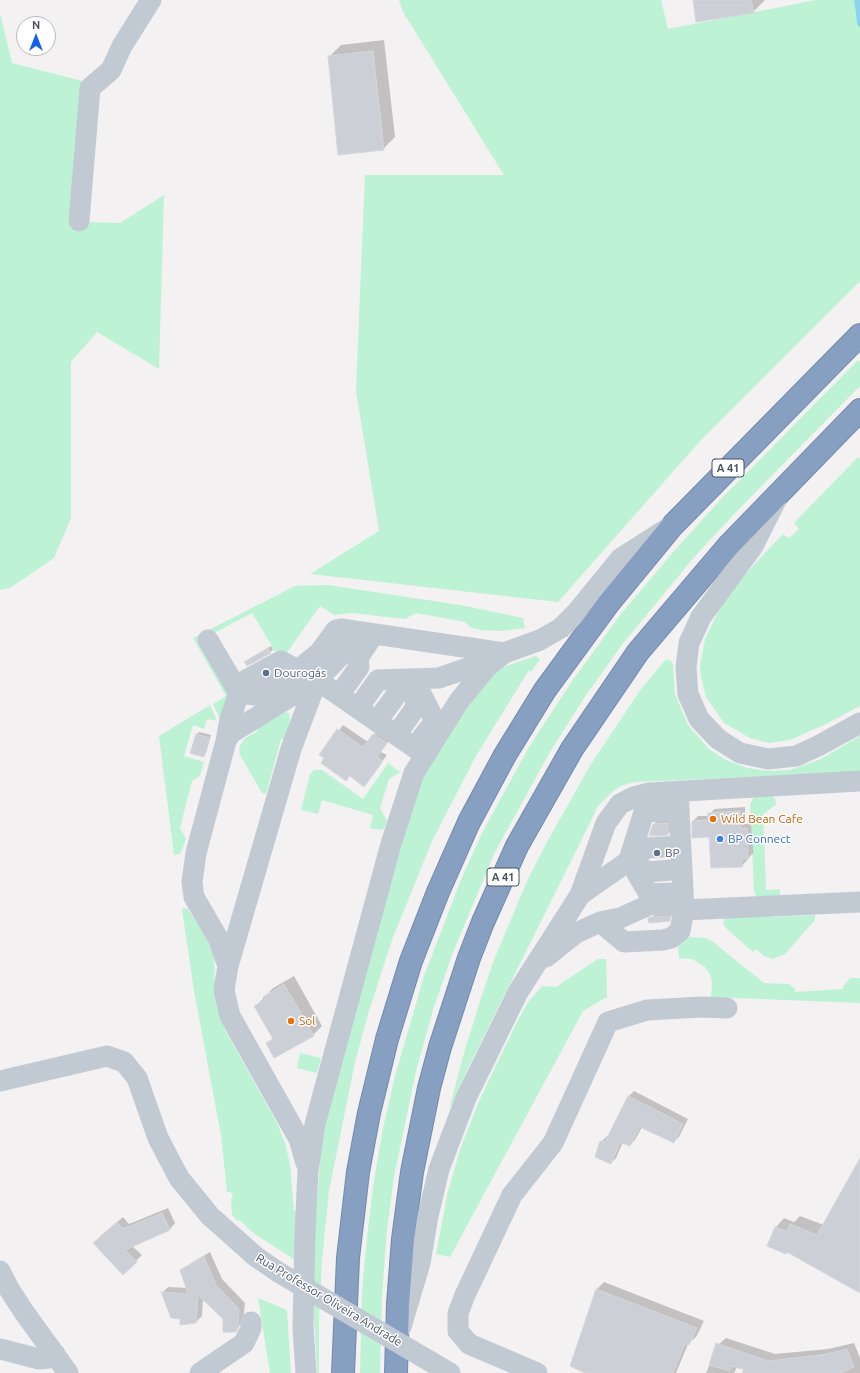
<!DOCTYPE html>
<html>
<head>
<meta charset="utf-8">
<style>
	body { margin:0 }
	#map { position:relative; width:860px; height:1373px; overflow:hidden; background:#f3f1f1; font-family:Ubuntu,sans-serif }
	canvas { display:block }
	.north { position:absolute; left:16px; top:16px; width:40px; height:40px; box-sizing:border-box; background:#fff; border:1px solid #b5babf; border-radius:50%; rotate:0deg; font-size:11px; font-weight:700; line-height:16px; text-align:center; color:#47525f }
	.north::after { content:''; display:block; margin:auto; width:14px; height:18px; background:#1163ed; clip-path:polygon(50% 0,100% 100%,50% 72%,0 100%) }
</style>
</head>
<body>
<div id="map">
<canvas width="860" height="1373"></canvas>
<div class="north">N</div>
</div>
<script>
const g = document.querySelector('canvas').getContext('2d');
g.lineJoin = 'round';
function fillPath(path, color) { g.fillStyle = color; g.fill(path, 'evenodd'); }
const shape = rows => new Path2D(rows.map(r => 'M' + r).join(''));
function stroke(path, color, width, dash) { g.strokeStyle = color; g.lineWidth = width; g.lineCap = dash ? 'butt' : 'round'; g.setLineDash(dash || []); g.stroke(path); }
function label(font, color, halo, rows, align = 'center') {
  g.font = font + ' Ubuntu,sans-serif'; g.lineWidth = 3; g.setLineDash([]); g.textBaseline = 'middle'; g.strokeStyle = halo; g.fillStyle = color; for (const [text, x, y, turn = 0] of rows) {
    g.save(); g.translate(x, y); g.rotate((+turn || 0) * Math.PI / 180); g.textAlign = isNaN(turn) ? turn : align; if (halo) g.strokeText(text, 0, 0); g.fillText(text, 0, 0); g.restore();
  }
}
const green = shape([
	[399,0,661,0,668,29,816,0,860,0,860,281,701,440,558,602,310,574,379,531,356,391,365,175,504,175,403,12],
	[0,13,12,63,82,81,84,222,120,223,164,195,159,369,97,332,71,362,71,518,54,558,10,588,0,590],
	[858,360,860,362,860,386,738,510,695,556,621,646,584,698,550,752,494,854,452,955,434,1007,416,1071,394,1177,387,1230,382,1296,380,1373,360,1373,362,1292,367,1237,374,1180,383,1128,395,1076,424,976,460,882,482,833,529,747,572,681,621,614,674,551,722,498],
	[858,457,860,458,860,706,828,723,790,740,769,743,750,738,724,723,706,697,701,677,700,666,705,639,719,610,736,584,783,534,789,538,799,529,794,523],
	[328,585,460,605,523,618,525,628,501,631,480,630,470,627,465,622,416,613,405,619,352,613,334,615,320,606,286,654,275,651,252,613,199,641,229,691,220,719,213,704,226,696,193,638,295,586],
	[536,656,540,659,531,672,529,670,476,756,432,841,392,940,369,1011,355,1062,329,1191,322,1259,319,1319,319,1373,317,1373,314,1319,315,1232,322,1132,396,861,426,770,470,699,493,674,503,667],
	[665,660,670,660,673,664,675,694,688,725,709,749,726,760,747,768,768,771,790,770,821,759,860,736,860,772,635,782,621,786,612,792,598,806,586,831,468,1068,451,1107,450,1106,464,1053,481,998,494,960,527,881,548,840,591,764,641,689],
	[210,705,217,721,207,719,204,729,193,725,184,756,204,762,200,776,192,781,180,828,186,839,180,854,174,855,159,736],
	[285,712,289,713,290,720,285,740,281,739,266,794,262,793,240,755,239,748,244,739,258,731,256,727],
	[388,763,400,772,389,779,380,808,387,821,385,827,381,830,370,828,373,815,322,800,318,814,301,810,310,774,314,770,322,770,363,799],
	[772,796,775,798,776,805,763,814,766,885,766,890,780,889,780,897,756,896,754,892,750,804,754,797],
	[187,908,202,931,214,954,215,986,225,1030,277,1123,285,1143,290,1164,294,1211,296,1211,295,1260,255,1234,239,1220,237,1221,232,1214,231,1199,233,1198,231,1192,227,1192,221,1135,194,991,182,909],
	[769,913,770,917,815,915,815,920,785,954,773,959,764,956,756,949,753,952,726,928,723,923,725,917],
	[691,937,705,938,713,942,764,983,789,984,795,989,795,992,843,989,843,987,850,978,860,978,860,1003,711,997,712,983,710,974,705,967,692,959,679,958,678,942],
	[598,959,606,959,607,997,583,1011,450,1257,436,1254,448,1191,461,1147,479,1101,519,1018,529,1001,542,986,556,987],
	[300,1053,321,1058,317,1073,297,1068],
	[258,1298,287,1310,291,1373,270,1373]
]);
const shadow = shape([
	[694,0,765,0,753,12],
	[384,40,395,137,383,149,329,57,341,45],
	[271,646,273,650,270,652,248,660],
	[343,725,368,742,379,729,391,738,381,752,387,755,364,785,321,754],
	[199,732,211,735,206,753,203,756,197,734],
	[745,807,745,824,751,824,753,853,742,866,693,821,698,816,709,816,714,809],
	[670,820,670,831,668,834,654,824,657,821],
	[673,914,669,921,649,919,655,915],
	[294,976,322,1026,313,1035,267,1044,273,1038,256,1006,273,988],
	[634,1091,688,1119,679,1137,673,1142,642,1127,635,1140,630,1145,623,1142,616,1158,611,1163,601,1142,607,1136,609,1137,629,1096],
	[860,1160,860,1292,788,1251,786,1253,776,1227,784,1218,794,1222,800,1216,824,1225],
	[168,1208,175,1223,170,1229,132,1246,142,1255,123,1274,100,1237,123,1217,129,1224],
	[210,1252,222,1279,245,1303,243,1321,235,1331,203,1298,202,1316,196,1322,181,1318,162,1293,168,1287,187,1288,182,1271,188,1265],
	[604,1282,704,1321,696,1337,688,1344,676,1373,588,1373,571,1366,597,1289],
	[726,1338,775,1354,828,1349,854,1343,860,1358,860,1373,761,1373,737,1367,734,1373,706,1373,719,1344]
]);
const stream = shape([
	[857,0,860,24]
]);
const building = shape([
	[693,0,751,0,754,13,696,22,693,0],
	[373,51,384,150,338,155,328,56,373,51],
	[268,648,271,653,247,666,244,662,268,648],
	[337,729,363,747,373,734,387,743,377,757,383,761,364,787,350,776,346,781,321,763,324,758,319,755,337,729],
	[196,734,209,738,204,757,190,753,196,734],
	[740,811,741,829,747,828,748,859,742,859,742,867,711,868,709,837,692,838,692,821,708,820,708,813,740,811],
	[668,823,668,835,649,836,653,824,668,823],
	[671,916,670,921,649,923,648,918,652,917,671,916],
	[284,984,314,1036,274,1058,266,1043,273,1039,254,1006,265,1000,263,997,284,984],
	[628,1096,683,1124,674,1143,640,1127,630,1146,620,1142,611,1164,595,1157,600,1141,605,1142,628,1096],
	[860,1158,860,1293,787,1252,786,1254,767,1246,775,1227,787,1231,790,1224,817,1235,860,1158],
	[162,1213,170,1230,125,1250,137,1262,123,1275,93,1243,117,1222,123,1229,162,1213],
	[204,1257,216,1285,239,1309,238,1328,236,1332,223,1332,223,1319,198,1295,196,1323,180,1325,180,1319,171,1318,161,1292,188,1294,180,1270,204,1257],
	[596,1289,697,1328,689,1345,685,1344,673,1373,585,1373,570,1366,596,1289],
	[716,1343,768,1361,821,1355,847,1349,854,1367,841,1373,743,1373,743,1369,730,1366,730,1371,709,1365,716,1343]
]);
const minor = shape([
	[79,221,90,88,111,70,122,46,151,0],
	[776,500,753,546,701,617,689,643,686,667,688,694,699,719,718,739,740,753,768,759,796,756,818,746,860,723],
	[208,640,239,693],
	[414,680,435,721,422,738],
	[239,693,255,695,298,670,319,653,336,630,341,629,504,653],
	[339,695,359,667,358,658,374,634],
	[358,708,378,680,439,678,491,660],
	[377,721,397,694,414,680],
	[396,735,416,707,414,683],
	[226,741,230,719,239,693,246,680,281,661,317,680,425,755],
	[629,860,648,872,682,869],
	[674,893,649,894,629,860,644,812,679,810],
	[580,895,647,848,680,846],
	[684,910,860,902],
	[600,922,624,942,663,940,671,938,680,931,684,910,678,791],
	[546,957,576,933,600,922,620,918,649,905,683,903],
	[228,966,219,940,194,897,192,882,196,853,226,741,231,733,317,680,354,642,375,634],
	[0,1081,107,1056,124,1062,137,1078,158,1138,179,1178,210,1216,255,1256],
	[306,1163,299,1139,230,1016,224,990,228,966,291,749,317,680],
	[0,1271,9,1289,24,1312,68,1373],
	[401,1327,420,1263,428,1216,439,1169,466,1098,518,992,580,895,606,823,620,804,634,797,649,793,860,781],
	[0,1349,39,1359,49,1358,55,1354],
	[200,1373,244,1343,251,1328,251,1322],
	[306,1373,303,1328,305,1234,308,1171,315,1124,391,844,414,773,459,701,486,668,504,653,540,640,561,628,577,612,621,558,668,528],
	[537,1373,469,1344,458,1331,458,1313,465,1295,512,1195,553,1143,608,1022,647,1010,702,1007,727,1008]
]);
const highway = shape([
	[343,1373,348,1258,358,1172,369,1113,387,1039,411,961,438,892,469,822,505,755,545,690,608,604,673,525,860,335],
	[396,1373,398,1304,403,1239,412,1172,429,1088,440,1047,469,958,483,922,517,846,572,749,638,652,729,545,860,410]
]);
const minorBridge = shape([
	[255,1256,278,1272,450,1373]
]);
const markers = [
	[266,673,4,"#5c6f8a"],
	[713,819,4,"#e8710a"],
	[720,839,4,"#3f7fe0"],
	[657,853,4,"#5c6f8a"],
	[291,1021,4,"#e8710a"]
];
const shields = [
	[728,468,32],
	[503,877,32]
];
const shieldNames = [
	["A 41",728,468],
	["A 41",503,877]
];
const serviceNames = [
	["Dourogás",274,673],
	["BP",665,853]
];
const foodNames = [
	["Wild Bean Cafe",721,819],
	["Sol",299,1021]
];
const shopNames = [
	["BP Connect",728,839]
];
const streetNames = [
	["Rua Professor Oliveira Andrade",329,1300,31]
];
fillPath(green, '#bef2d5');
fillPath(shadow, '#0003');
stroke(stream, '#89d4f0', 5.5);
fillPath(building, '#cccfd5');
stroke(building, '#d4d6dc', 1);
stroke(highway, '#728aad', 24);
stroke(minor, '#c1cad3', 21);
stroke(highway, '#879fc1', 22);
stroke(minorBridge, '#c1cad3', 21);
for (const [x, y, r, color] of markers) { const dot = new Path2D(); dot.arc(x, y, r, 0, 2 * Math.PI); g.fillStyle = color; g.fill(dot); stroke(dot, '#fff', 1.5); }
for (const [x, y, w] of shields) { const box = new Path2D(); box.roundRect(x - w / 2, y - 9, w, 18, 3); g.fillStyle = '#fff'; g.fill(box); stroke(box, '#47525f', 1); }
label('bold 11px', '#47525f', null, shieldNames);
label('12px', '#4e5e75', '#fff', serviceNames, 'left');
label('12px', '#c56008', '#fff', foodNames, 'left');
label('12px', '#366cbe', '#fff', shopNames, 'left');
label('12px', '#47525f', '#fff', streetNames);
</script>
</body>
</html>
